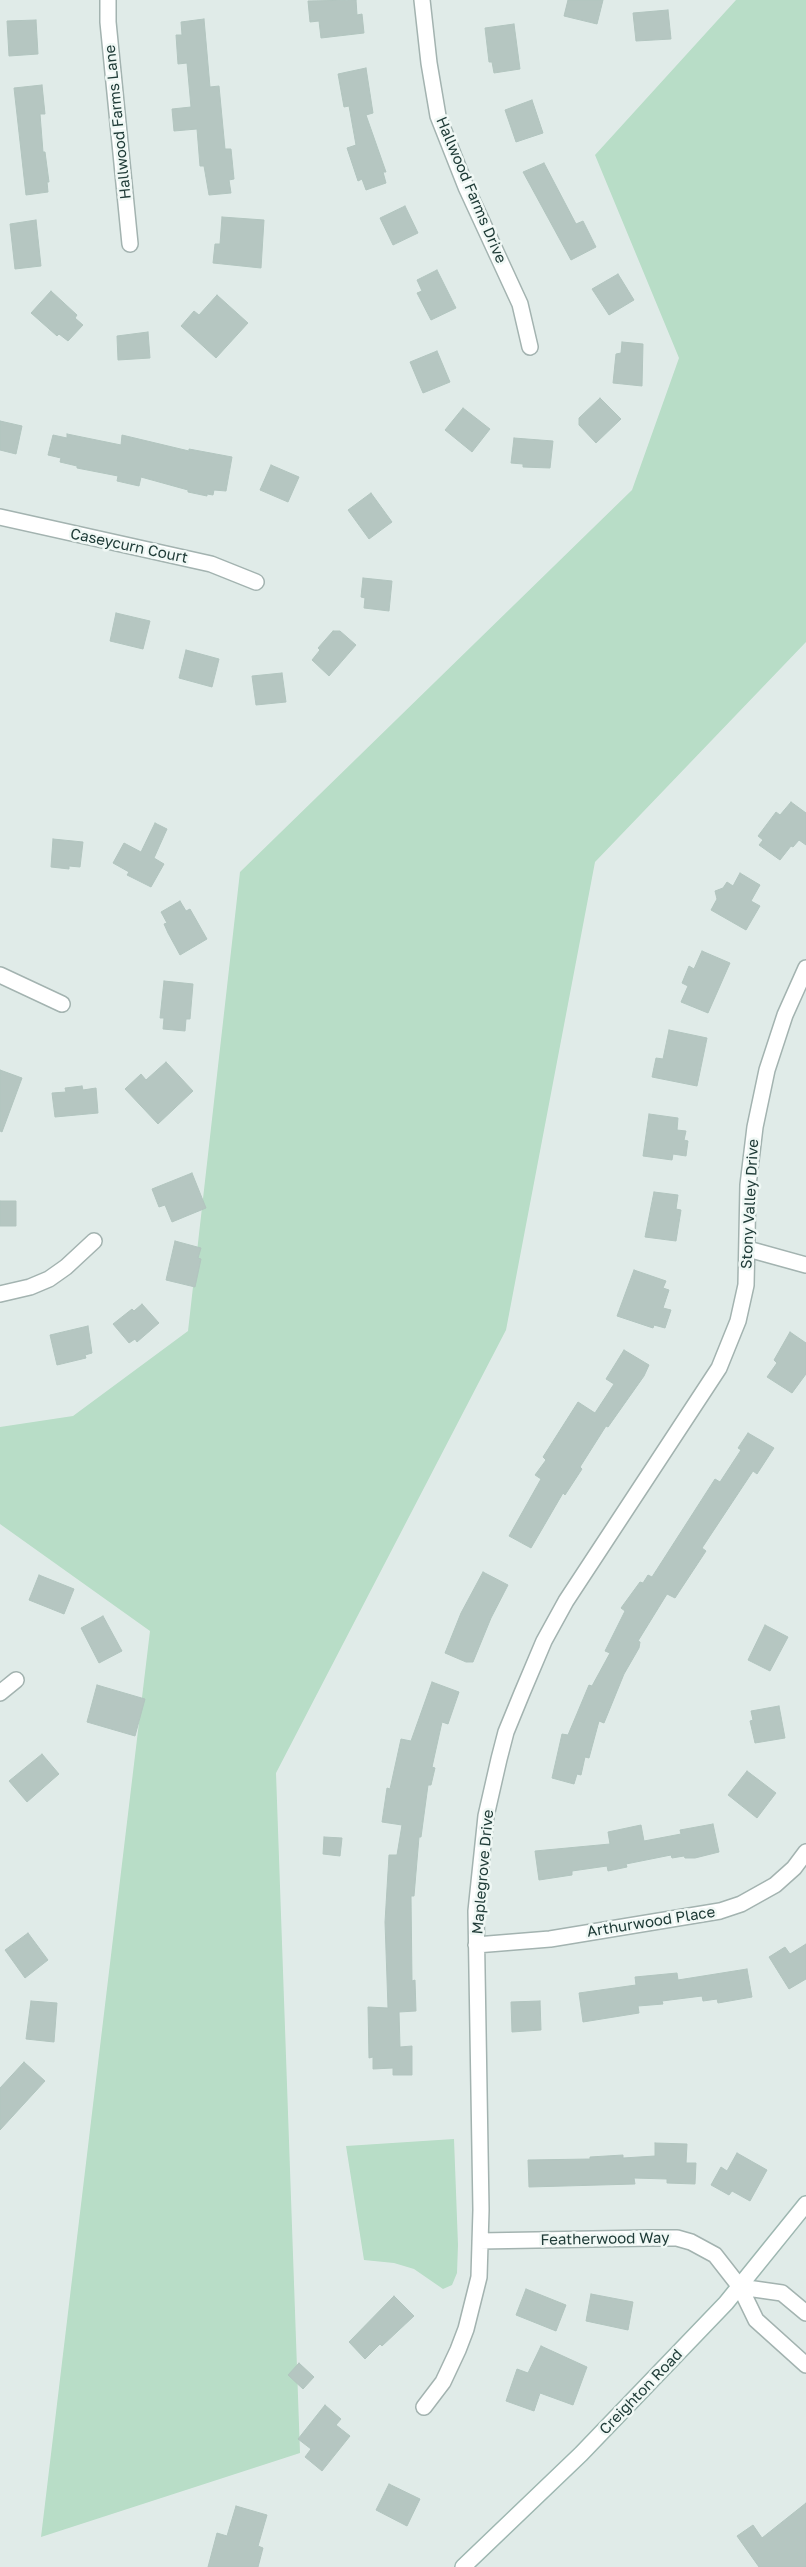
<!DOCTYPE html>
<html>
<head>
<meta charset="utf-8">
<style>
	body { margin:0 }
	canvas { display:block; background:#e0ebe8 }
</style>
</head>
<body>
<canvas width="806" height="2567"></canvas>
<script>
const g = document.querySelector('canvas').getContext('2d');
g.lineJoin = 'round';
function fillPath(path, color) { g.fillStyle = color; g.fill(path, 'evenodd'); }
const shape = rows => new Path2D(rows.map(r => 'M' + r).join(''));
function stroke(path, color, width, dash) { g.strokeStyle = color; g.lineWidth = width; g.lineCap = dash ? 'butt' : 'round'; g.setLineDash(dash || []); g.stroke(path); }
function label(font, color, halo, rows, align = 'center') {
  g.font = font + ' "Golos Text",sans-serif'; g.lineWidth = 5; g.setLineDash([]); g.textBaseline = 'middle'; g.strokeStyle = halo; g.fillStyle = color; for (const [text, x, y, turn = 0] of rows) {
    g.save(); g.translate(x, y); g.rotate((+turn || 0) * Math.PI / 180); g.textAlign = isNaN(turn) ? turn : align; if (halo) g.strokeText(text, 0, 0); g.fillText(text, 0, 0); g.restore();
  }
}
const green = shape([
	[736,0,806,0,806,642,595,862,506,1330,276,1773,300,2453,41,2537,150,1631,0,1524,0,1427,73,1416,188,1331,240,872,632,490,679,358,595,155],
	[454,2139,458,2245,457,2273,452,2285,443,2289,414,2269,394,2263,364,2260,346,2146]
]);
const building = shape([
	[356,0,357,15,362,14,364,33,321,38,319,21,310,22,308,1,356,0],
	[568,0,603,0,597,24,564,16,568,0],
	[668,10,671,39,636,41,633,13,668,10],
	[204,19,210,87,219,86,225,149,231,149,234,179,229,180,231,193,209,195,204,166,200,166,197,129,174,131,172,109,191,107,187,63,178,64,176,35,182,35,181,22,204,19],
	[36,20,38,54,9,56,7,21,36,20],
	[514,24,520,69,494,73,492,62,489,62,485,28,514,24],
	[366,68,373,113,366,115,386,172,383,172,386,183,366,190,362,179,358,181,347,148,356,145,349,106,344,107,338,74,366,68],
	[42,85,45,114,40,114,43,152,45,152,49,182,47,182,48,192,26,195,14,88,42,85],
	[532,100,543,133,516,142,505,110,532,100],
	[544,163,576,224,583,221,596,247,571,260,523,172,544,163],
	[405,206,418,233,393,245,380,218,405,206],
	[222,217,264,220,261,268,213,263,215,244,220,244,222,217],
	[36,220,41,266,15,269,10,224,36,220],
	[437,270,456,308,431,320,417,293,422,291,417,280,437,270],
	[618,274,634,300,609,315,592,289,618,274],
	[51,291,77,315,75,318,83,325,68,341,59,334,57,336,31,313,51,291],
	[217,295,248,323,216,358,181,326,194,311,199,315,217,295],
	[148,332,150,358,118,360,117,336,148,332],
	[622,342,643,344,642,386,613,383,616,354,621,353,622,342],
	[437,351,450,382,423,393,410,362,437,351],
	[600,398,621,419,596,443,579,425,579,418,600,398],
	[463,408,490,429,472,452,445,430,463,408],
	[0,421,22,426,16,454,0,450,0,421],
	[67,434,121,445,122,435,189,451,189,449,232,457,226,491,214,490,213,495,207,494,207,496,188,492,188,490,141,477,139,486,117,481,118,476,77,468,77,466,60,462,61,458,48,455,53,435,67,438,67,434],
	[514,438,553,441,550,468,523,467,523,464,511,463,514,438],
	[271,465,299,477,288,502,260,490,271,465],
	[371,493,392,522,369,539,348,510,371,493],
	[363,578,392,581,389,611,364,608,365,598,361,597,363,578],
	[116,613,150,621,143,649,110,641,116,613],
	[333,631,340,631,356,645,329,676,312,660,320,650,318,648,333,631],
	[186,650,219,659,212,687,179,678,186,650],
	[282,673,286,702,256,705,252,676,282,673],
	[791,802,806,813,806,845,799,840,793,847,791,846,780,860,759,845,763,840,758,836,776,812,780,815,791,802],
	[155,823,167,829,154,858,164,864,151,887,127,875,129,872,113,863,124,843,141,852,155,823],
	[53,839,83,842,80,867,69,866,69,869,51,867,53,839],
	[740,873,760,885,751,901,760,906,746,930,711,910,717,899,715,891,723,888,727,882,733,886,740,873],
	[180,901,186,911,190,909,207,939,180,955,168,933,164,924,167,923,161,912,180,901],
	[702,951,730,963,708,1013,681,1002,688,986,682,983,689,966,694,969,702,951],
	[164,981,193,984,190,1019,186,1019,185,1031,163,1029,164,1018,160,1018,164,981],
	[669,1030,707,1038,697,1086,652,1077,656,1058,663,1059,669,1030],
	[166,1062,193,1091,158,1124,125,1089,141,1074,146,1080,166,1062],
	[0,1070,22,1078,2,1132,0,1131,0,1070],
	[82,1086,83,1090,96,1088,98,1113,55,1117,52,1093,66,1092,65,1088,82,1086],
	[649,1114,678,1118,677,1130,686,1131,684,1140,688,1141,686,1156,673,1154,672,1160,643,1156,649,1114],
	[192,1173,206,1208,172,1222,165,1205,159,1207,152,1189,192,1173],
	[654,1192,678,1195,676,1209,681,1210,676,1241,645,1237,654,1192],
	[0,1201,16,1201,16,1226,0,1226,0,1201],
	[175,1241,201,1248,198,1258,201,1259,195,1287,166,1280,175,1241],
	[634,1270,666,1281,663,1288,669,1290,663,1308,671,1310,665,1328,654,1325,653,1328,617,1316,634,1270],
	[142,1304,159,1323,137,1342,135,1339,129,1343,113,1324,132,1309,134,1311,142,1304],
	[88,1326,92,1353,85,1355,86,1358,57,1365,50,1335,88,1326],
	[790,1332,806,1343,806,1374,792,1393,767,1377,777,1363,774,1360,790,1332],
	[624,1350,649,1365,644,1376,608,1427,606,1426,580,1467,582,1469,565,1495,563,1493,531,1548,509,1536,541,1479,535,1475,546,1460,543,1457,578,1402,595,1413,614,1384,606,1379,624,1350],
	[748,1433,774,1448,757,1474,753,1471,702,1548,706,1551,675,1598,667,1594,638,1641,640,1642,639,1648,624,1674,604,1723,599,1721,589,1758,585,1757,581,1775,577,1774,574,1784,552,1778,562,1734,568,1735,589,1685,592,1686,610,1653,605,1651,625,1611,621,1608,640,1582,643,1583,648,1575,652,1577,715,1479,720,1482,741,1450,738,1448,748,1433],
	[483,1572,508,1585,491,1618,473,1662,466,1662,445,1653,461,1613,483,1572],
	[39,1575,74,1589,64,1614,29,1600,39,1575],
	[103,1616,122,1651,99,1663,81,1628,103,1616],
	[765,1625,788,1637,770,1671,748,1660,765,1625],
	[432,1682,459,1692,448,1724,442,1722,432,1767,435,1768,431,1785,428,1785,421,1837,419,1837,414,1896,411,1896,412,1981,415,1980,416,2011,399,2012,400,2047,412,2046,412,2075,393,2075,393,2068,373,2069,373,2057,369,2058,368,2007,388,2008,385,1922,389,1855,397,1855,402,1825,382,1822,387,1788,390,1789,401,1739,411,1741,432,1682],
	[97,1685,145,1699,135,1736,87,1722,97,1685],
	[779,1706,785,1738,755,1743,750,1721,753,1720,751,1711,779,1706],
	[42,1754,59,1774,27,1802,9,1781,42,1754],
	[747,1771,776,1793,757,1818,728,1795,747,1771],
	[713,1824,719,1852,695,1858,685,1858,684,1856,672,1858,671,1855,626,1864,627,1867,608,1871,607,1866,572,1871,572,1875,539,1880,535,1851,610,1844,608,1832,641,1825,644,1841,681,1834,680,1830,713,1824],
	[324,1837,342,1838,340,1856,323,1854,324,1837],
	[28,1933,48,1960,25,1978,5,1950,28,1933],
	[806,1944,806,1979,789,1989,769,1957,785,1947,790,1954,806,1944],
	[747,1969,752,1997,718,2003,717,1999,703,2001,702,1996,662,2001,663,2004,638,2006,639,2013,583,2022,579,1993,636,1985,635,1977,677,1973,678,1980,747,1969],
	[31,2001,57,2003,54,2042,26,2039,31,2001],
	[540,2001,541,2030,512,2032,511,2002,540,2001],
	[24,2062,45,2081,0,2130,0,2088,24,2062],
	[655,2143,687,2144,686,2163,696,2163,695,2184,667,2183,667,2179,634,2178,635,2184,529,2187,528,2160,590,2159,590,2157,623,2155,623,2158,655,2156,655,2143],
	[737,2153,767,2170,750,2201,732,2191,729,2195,711,2185,721,2167,727,2171,737,2153],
	[526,2289,566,2305,556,2331,516,2315,526,2289],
	[591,2294,633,2302,628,2330,586,2321,591,2294],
	[394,2296,414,2316,382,2346,380,2344,365,2359,349,2342,394,2296],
	[541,2346,587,2367,573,2405,540,2393,534,2411,506,2401,517,2369,528,2373,541,2346],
	[299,2363,314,2377,303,2389,288,2375,299,2363],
	[325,2405,341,2419,336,2425,350,2436,322,2471,305,2457,311,2449,298,2439,325,2405],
	[389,2484,420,2499,407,2526,376,2510,389,2484],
	[806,2503,806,2567,759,2567,737,2536,753,2525,762,2538,806,2503],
	[236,2506,267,2515,258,2546,263,2548,258,2567,208,2567,217,2533,227,2536,236,2506]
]);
const minor = shape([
	[108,0,108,22,130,244],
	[422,0,429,63,438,116,466,187,520,304,530,347],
	[0,517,211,564,256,582],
	[0,975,62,1004],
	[748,1249,806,1265],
	[0,1294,30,1287,49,1279,66,1267,94,1241],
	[0,1693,16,1680],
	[476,1945,550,1939,720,1911,741,1904,775,1885,794,1868,806,1852],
	[480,2241,649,2238,677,2238,691,2242,715,2255,740,2287,756,2320,806,2365],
	[740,2287,782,2293,806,2313],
	[424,2407,443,2382,458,2350,466,2329,479,2277,481,2210,476,1911,486,1816,499,1759,506,1732,522,1693,544,1641,566,1601,719,1368,738,1321,746,1285,748,1185,755,1127,767,1070,785,1015,806,968]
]);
const secondary = shape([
	[463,2567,581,2454,726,2303,806,2204]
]);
const streetNames = [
	["Hallwood Farms Lane",118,122,-96],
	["Hallwood Farms Drive",471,190,67],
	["Caseycurn Court",129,546,12],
	["Stony Valley Drive",750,1204,-87],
	["Maplegrove Drive",483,1872,-85],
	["Arthurwood Place",651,1922,-9],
	["Featherwood Way",605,2239,-1],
	["Creighton Road",641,2392,-46]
];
fillPath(green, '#b8ddc7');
fillPath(building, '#b5c6c1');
stroke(building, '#b2c5bf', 1);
stroke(minor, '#a3b3b0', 18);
stroke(secondary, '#9eb7b1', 18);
stroke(minor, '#fff', 15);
stroke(secondary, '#fff', 15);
label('15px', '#203c38', '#f0f8f5', streetNames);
</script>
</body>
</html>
